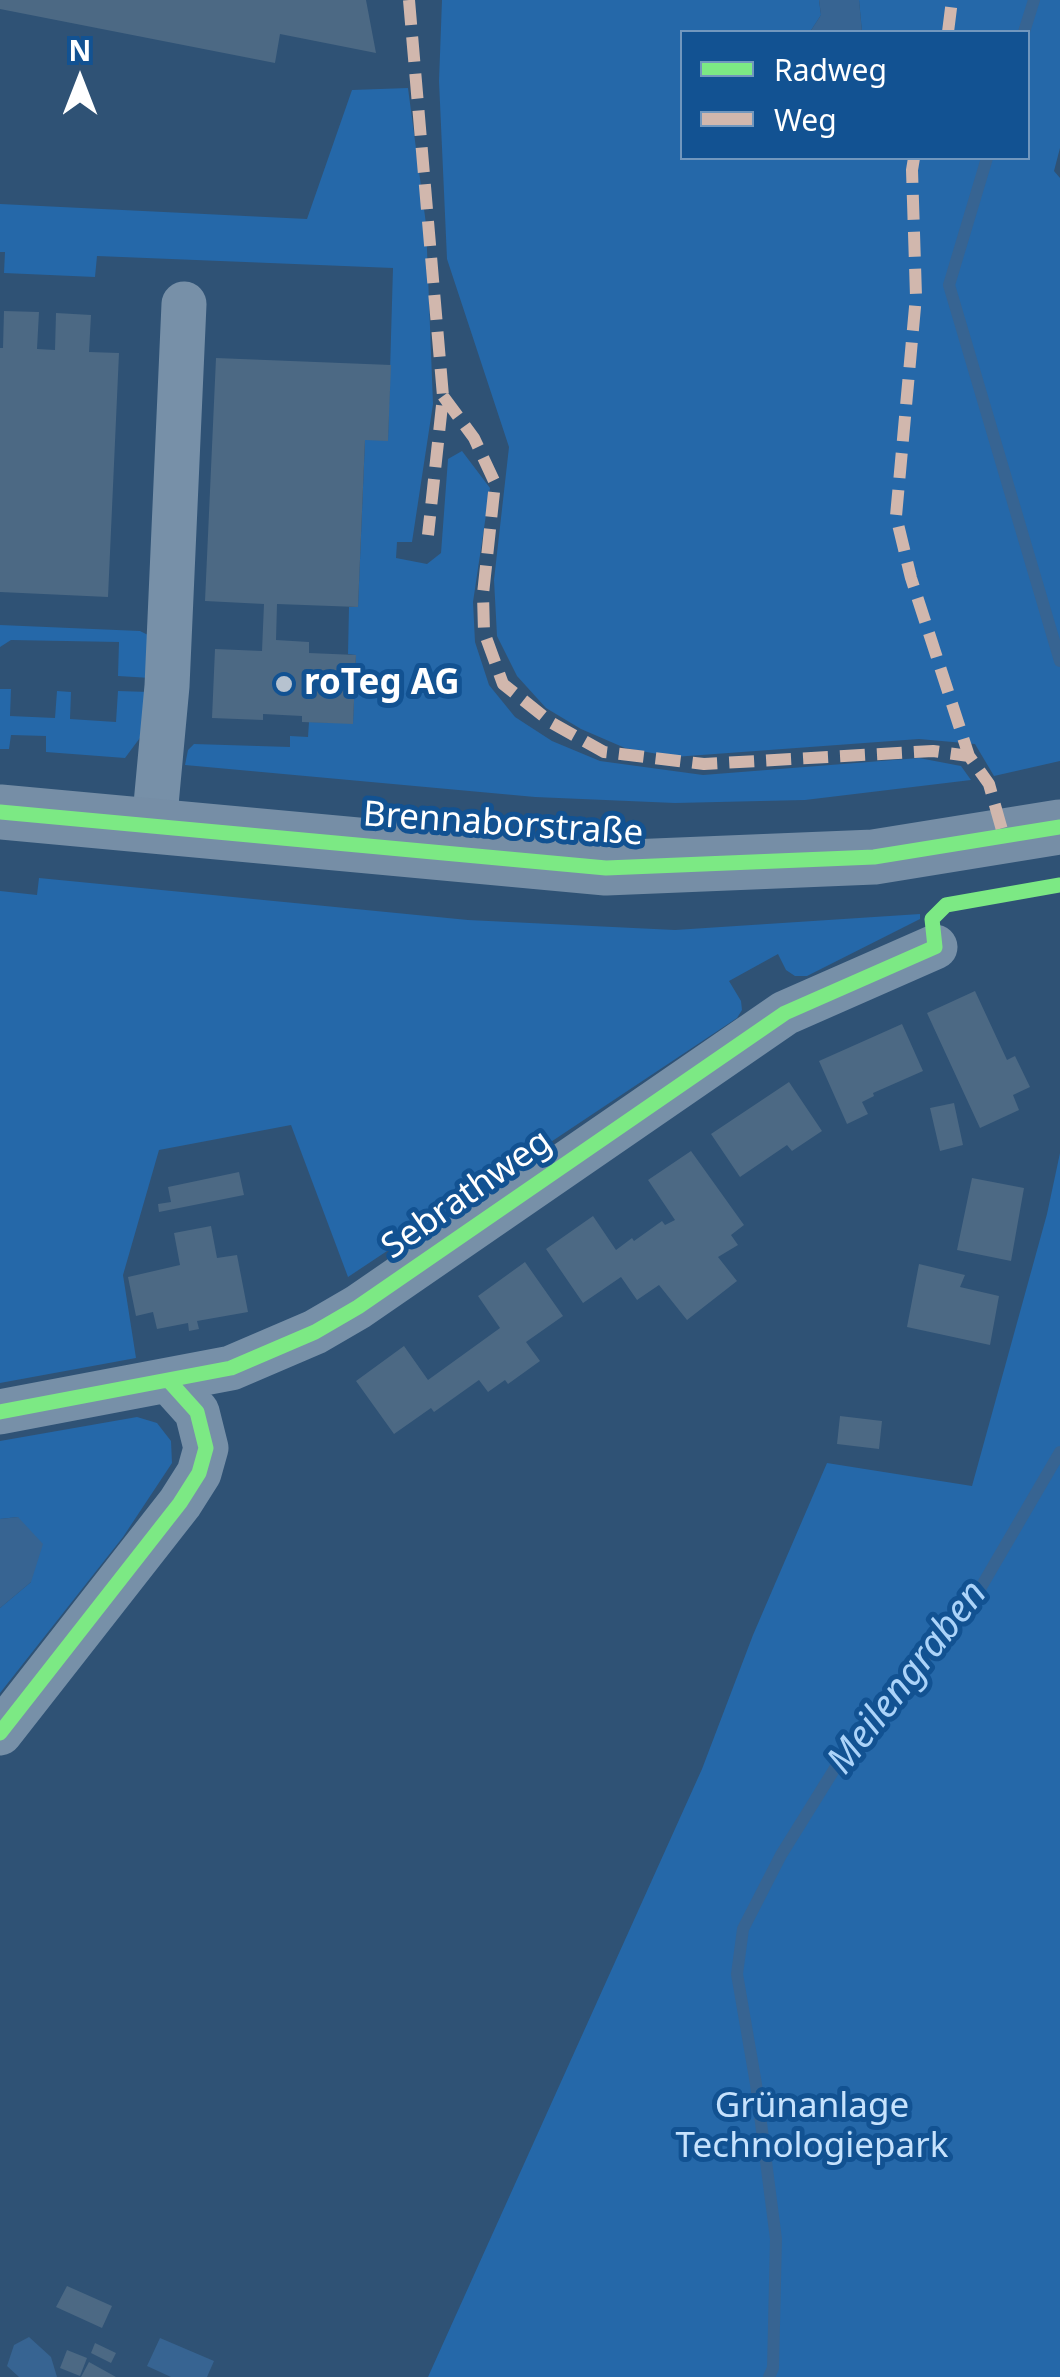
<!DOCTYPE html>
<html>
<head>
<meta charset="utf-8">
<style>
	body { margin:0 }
	#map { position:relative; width:1060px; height:2377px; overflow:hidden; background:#2f5275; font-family:"Noto Sans",sans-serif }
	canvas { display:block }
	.legend { position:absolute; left:680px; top:30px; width:350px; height:130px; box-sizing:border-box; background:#125292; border:2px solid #7197be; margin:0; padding:12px 18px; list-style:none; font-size:30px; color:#fff }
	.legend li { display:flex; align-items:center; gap:20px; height:50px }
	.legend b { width:50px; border:2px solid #7197be }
	.north { position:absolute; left:30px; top:30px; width:100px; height:100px; -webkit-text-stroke:8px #125292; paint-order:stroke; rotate:0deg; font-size:28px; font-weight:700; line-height:40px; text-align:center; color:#fff }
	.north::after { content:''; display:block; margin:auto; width:35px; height:45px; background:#fff; clip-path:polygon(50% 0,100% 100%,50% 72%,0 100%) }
</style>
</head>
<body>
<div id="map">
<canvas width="1060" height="2377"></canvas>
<ul class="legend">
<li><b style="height:12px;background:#7ce984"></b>Radweg</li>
<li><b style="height:12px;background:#d1b7ad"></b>Weg</li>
</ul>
<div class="north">N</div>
</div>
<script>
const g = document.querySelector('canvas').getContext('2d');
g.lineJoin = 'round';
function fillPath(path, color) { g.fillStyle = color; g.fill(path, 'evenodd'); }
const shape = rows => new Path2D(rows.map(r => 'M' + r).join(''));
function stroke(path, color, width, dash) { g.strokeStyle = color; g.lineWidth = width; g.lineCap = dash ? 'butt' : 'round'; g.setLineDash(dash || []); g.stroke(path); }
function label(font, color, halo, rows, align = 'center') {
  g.font = font + ' "Noto Sans",sans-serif'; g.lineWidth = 10; g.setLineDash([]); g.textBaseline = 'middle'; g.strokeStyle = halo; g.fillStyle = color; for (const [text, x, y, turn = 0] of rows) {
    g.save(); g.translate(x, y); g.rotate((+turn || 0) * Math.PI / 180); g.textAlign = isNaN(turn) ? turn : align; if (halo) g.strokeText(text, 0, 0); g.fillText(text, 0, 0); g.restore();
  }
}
const green = shape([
	[442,0,819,0,821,15,810,32,682,32,682,158,1028,158,1028,32,862,32,859,0,1060,0,1060,148,1054,171,1060,178,1060,761,994,776,975,744,919,739,674,757,625,748,581,729,546,708,517,676,497,636,494,580,509,447,447,259,439,81],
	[408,88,426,224,433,404,412,542,397,542,396,558,427,564,441,553,448,459,462,451,490,488,473,602,475,642,489,685,515,717,552,741,600,761,703,775,919,758,961,766,971,780,805,800,675,803,535,797,185,765,188,750,194,744,290,747,290,736,308,737,309,722,353,723,356,655,348,654,349,607,358,607,365,440,388,440,393,268,97,256,95,277,4,273,5,252,0,252,0,204,307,219,352,90],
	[0,625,140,631,150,636,151,678,118,676,119,642,11,640,0,647],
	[0,689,11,689,10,716,55,718,57,691,71,692,70,719,116,722,118,691,149,692,148,727,125,758,46,752,46,736,11,735,9,749,0,749],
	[39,878,468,920,675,930,920,914,920,919,807,976,795,976,786,970,778,954,729,981,741,1001,742,1010,737,1018,348,1277,291,1125,159,1150,123,1275,136,1358,0,1383,0,891,37,895],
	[1060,1153,1060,2377,428,2377,702,1769,753,1635,827,1463,972,1486,1047,1214],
	[137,1417,157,1423,171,1441,172,1463,123,1537,0,1693,0,1608,31,1582,18,1517,0,1519,0,1441]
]);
const water = shape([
	[819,0,859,0,862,32,810,32,821,15],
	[18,1517,43,1544,31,1582,0,1608,0,1519],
	[29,2337,51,2357,57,2377,19,2377,7,2366,14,2345],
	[160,2338,214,2361,207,2377,171,2377,147,2366]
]);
const stream = shape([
	[1024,32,1034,0],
	[987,158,949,285,1060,661],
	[769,2377,773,2368,776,2239,756,2084,737,1974,743,1929,781,1855,847,1749,970,1606,1060,1452]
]);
const building = shape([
	[0,0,366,0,376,53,280,34,275,63,0,9],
	[4,311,39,312,37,349,55,350,56,313,91,315,89,352,119,353,108,597,0,592,0,348,3,348],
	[216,358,391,365,388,441,365,440,358,607,277,604,276,640,309,642,309,653,356,655,353,724,302,722,302,716,263,714,263,720,212,718,215,649,262,651,264,604,205,601],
	[975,991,1007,1060,1015,1056,1030,1087,1013,1095,1019,1110,980,1128,927,1013],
	[902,1024,923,1071,873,1093,874,1096,862,1102,868,1114,847,1124,819,1061],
	[789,1082,822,1131,792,1151,787,1145,740,1177,711,1134],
	[954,1103,963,1145,940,1151,930,1108],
	[691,1151,744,1225,731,1235,738,1245,718,1257,737,1281,687,1320,659,1285,637,1300,621,1277,583,1303,546,1249,593,1216,616,1250,632,1238,634,1241,662,1221,665,1225,675,1220,648,1180],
	[239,1172,244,1195,159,1212,158,1204,171,1202,168,1187],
	[972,1178,1024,1188,1011,1261,957,1250],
	[211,1226,217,1258,237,1255,248,1312,197,1321,199,1329,189,1331,188,1323,157,1329,153,1312,136,1316,128,1277,180,1265,174,1233],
	[525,1262,563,1316,526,1342,540,1361,508,1384,505,1380,488,1392,479,1380,434,1412,431,1408,394,1434,356,1381,404,1346,428,1380,500,1328,478,1296],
	[919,1264,965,1275,960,1287,999,1296,990,1345,907,1327],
	[840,1416,882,1421,879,1449,837,1444],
	[67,2286,112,2306,102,2328,56,2307],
	[95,2343,116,2353,111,2363,91,2353],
	[67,2350,87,2358,80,2376,60,2368],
	[89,2362,116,2377,81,2377]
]);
const minor = shape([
	[154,826,167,686,184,304],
	[0,1412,231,1368,315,1332,358,1307,785,1013,935,947],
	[0,1733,180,1503,199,1473,206,1448,197,1412,170,1382]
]);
const major = shape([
	[0,812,606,868,874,857,1060,827]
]);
const quiet = shape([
	[409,0,443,396,428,535],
	[948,32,952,0],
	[914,158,912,170,916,296,896,516,911,578,969,756],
	[443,396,474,438,495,483,483,594,484,632,503,684,552,723,604,752,704,764,933,751,969,756,989,784,1004,837]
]);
const cycleway = shape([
	[0,812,606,868,874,857,1060,827],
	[0,1412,231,1368,315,1332,358,1307,785,1013,935,947,932,919,946,905,1060,885],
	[0,1733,180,1503,199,1473,206,1448,197,1412,170,1382]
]);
const markers = [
	[284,684,10,"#b6c2cf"]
];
const poiNames = [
	["roTeg AG",304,684]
];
const streetNames = [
	["Brennaborstraße",503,825,4],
	["Sebrathweg",467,1195,-35]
];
const parkNames = [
	["Grünanlage",812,2107],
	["Technologiepark",812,2147]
];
const waterNames = [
	["Meilengraben",908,1678,-52]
];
fillPath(green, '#2568a9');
fillPath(water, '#376492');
stroke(stream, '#376492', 12);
fillPath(building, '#4c6984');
stroke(minor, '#7790a8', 45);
stroke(major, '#768ea6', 55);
stroke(quiet, '#d1b7ad', 12, [25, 12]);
stroke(cycleway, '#7ce984', 15);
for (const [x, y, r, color] of markers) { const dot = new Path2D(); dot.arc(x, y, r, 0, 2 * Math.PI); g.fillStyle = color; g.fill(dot); stroke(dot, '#125292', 4); }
label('bold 35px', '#fff', '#125292', poiNames, 'left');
label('35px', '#fff', '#125292', streetNames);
label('35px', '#c6e2fd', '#125292', parkNames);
label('italic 38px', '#abd3f9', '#125292', waterNames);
</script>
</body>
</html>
